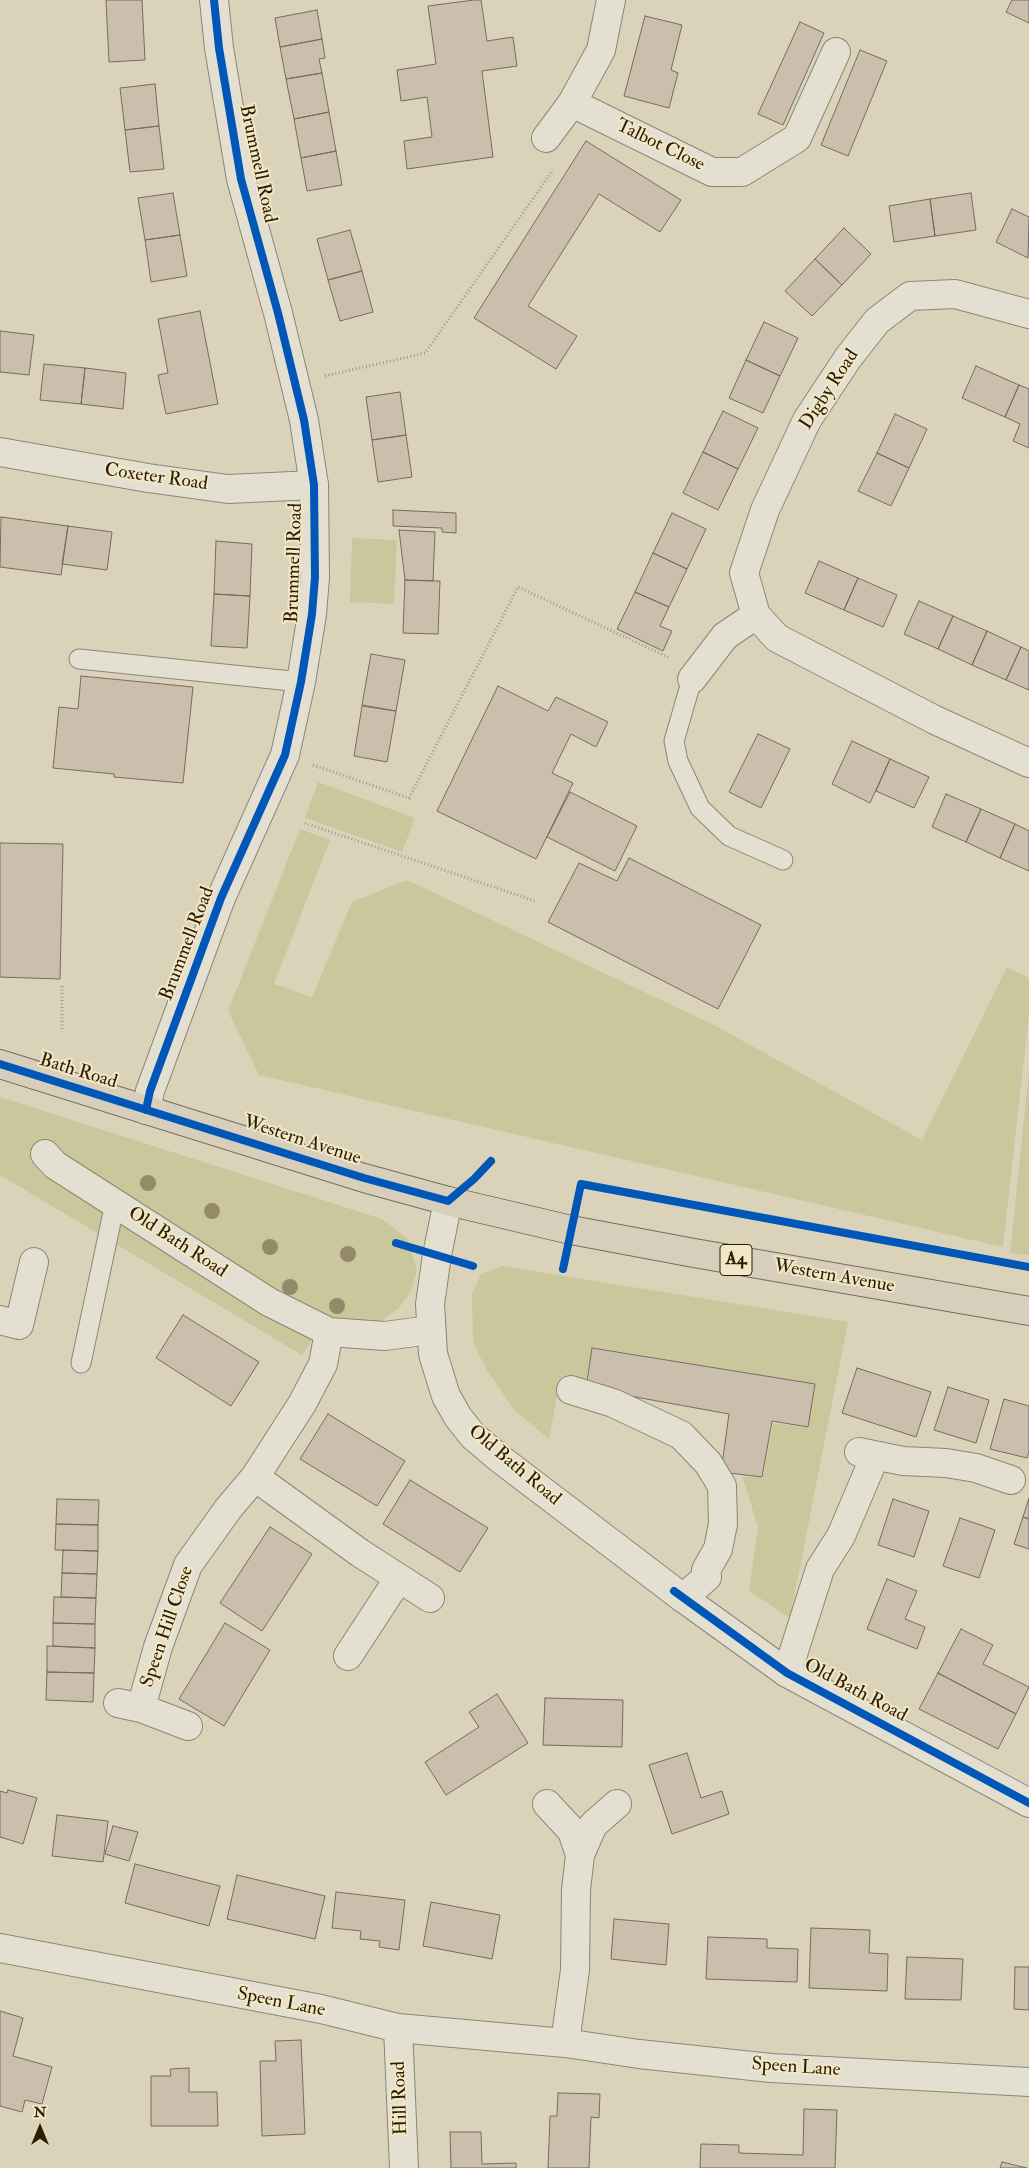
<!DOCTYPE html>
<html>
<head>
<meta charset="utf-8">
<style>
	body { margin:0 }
	#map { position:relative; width:1029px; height:2168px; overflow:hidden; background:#dbd3b9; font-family:"IM FELL Double Pica",serif }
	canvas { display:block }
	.north { position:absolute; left:15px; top:2103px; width:50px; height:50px; -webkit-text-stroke:4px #f1e8c8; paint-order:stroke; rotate:0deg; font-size:14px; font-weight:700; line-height:20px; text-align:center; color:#2f1b00 }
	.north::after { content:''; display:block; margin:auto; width:18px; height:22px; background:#2f1b00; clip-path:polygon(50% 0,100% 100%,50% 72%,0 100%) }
</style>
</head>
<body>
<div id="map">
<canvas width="1029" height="2168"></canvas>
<div class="north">N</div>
</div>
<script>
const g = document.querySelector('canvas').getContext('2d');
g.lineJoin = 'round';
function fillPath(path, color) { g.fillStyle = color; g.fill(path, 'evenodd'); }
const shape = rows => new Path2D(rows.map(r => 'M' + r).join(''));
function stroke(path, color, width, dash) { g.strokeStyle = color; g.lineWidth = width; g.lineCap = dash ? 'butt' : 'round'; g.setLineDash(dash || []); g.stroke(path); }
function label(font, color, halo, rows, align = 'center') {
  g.font = font + ' "IM FELL Double Pica",serif'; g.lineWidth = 4; g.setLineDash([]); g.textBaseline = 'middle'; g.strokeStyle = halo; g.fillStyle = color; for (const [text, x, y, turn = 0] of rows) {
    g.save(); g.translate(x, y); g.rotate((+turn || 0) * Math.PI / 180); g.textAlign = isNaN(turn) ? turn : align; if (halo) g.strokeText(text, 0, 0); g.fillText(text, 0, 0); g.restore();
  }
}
const green = shape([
	[352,538,397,540,394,604,350,602],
	[318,782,415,818,402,852,305,818],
	[300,829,330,840,274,984,312,997,352,902,407,880,712,1024,922,1140,1007,967,1029,978,1029,1014,1003,1247,259,1075,228,1011],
	[1029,1072,1029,1255,1010,1253],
	[0,1097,382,1219,407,1238,417,1270,411,1291,399,1308,380,1322,324,1322,302,1355,0,1175],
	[503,1266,848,1322,790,1618,749,1591,758,1527,742,1476,763,1478,773,1423,808,1428,815,1384,592,1347,585,1388,559,1384,549,1439,514,1410,485,1367,473,1342,472,1294,481,1274]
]);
const building = shape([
	[106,0,142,0,145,60,109,62,106,0],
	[474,0,481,0,487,41,513,37,517,66,482,71,493,157,407,169,404,141,432,137,427,97,401,101,397,70,436,64,428,6,474,0],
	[1012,0,1029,0,1029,23,1006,12,1012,0],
	[317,10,322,39,280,47,275,18,317,10],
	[645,16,682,25,671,70,678,73,669,108,624,96,645,16],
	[800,22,824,33,783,125,758,114,800,22],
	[322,39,325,58,319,59,322,73,286,79,280,47,322,39],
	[860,50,887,61,848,156,821,145,860,50],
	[322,73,329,112,294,119,286,79,322,73],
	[155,84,159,126,125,130,120,88,155,84],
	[329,112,336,151,301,158,294,119,329,112],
	[159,126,164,169,130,172,125,130,159,126],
	[586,141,681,200,660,232,599,194,528,306,577,336,556,369,474,318,586,141],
	[336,151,342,185,307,191,301,158,336,151],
	[173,193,180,235,145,240,138,198,173,193],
	[971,193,976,230,935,236,930,199,971,193],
	[930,199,935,236,894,242,889,206,930,199],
	[1012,209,1029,217,1028,258,996,242,1012,209],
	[844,228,871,254,842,285,815,259,844,228],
	[350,230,362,271,328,280,317,239,350,230],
	[180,235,187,276,151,282,145,240,180,235],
	[815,259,842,285,812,316,785,291,815,259],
	[362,271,373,312,340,321,328,280,362,271],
	[200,311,218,404,166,414,158,375,168,373,158,319,200,311],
	[764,322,798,338,780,376,746,360,764,322],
	[0,331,34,335,29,375,0,372,0,331],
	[746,360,780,376,763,413,729,398,746,360],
	[44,364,85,368,81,404,40,400,44,364],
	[976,366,1019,385,1005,417,962,398,976,366],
	[85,368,126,373,123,409,81,404,85,368],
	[1019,385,1029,389,1029,448,1013,441,1020,424,1005,417,1019,385],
	[400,392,406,435,372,440,366,397,400,392],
	[723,411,758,428,738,469,703,452,723,411],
	[895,414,927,429,909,468,877,453,895,414],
	[406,435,412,477,378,482,372,440,406,435],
	[703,452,738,469,718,510,683,493,703,452],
	[877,453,909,468,891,506,858,491,877,453],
	[393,510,456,513,456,533,442,532,442,528,393,526,393,510],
	[672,513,706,529,687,569,653,553,672,513],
	[1,517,68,526,61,575,0,567,1,517],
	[68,526,112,532,107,570,62,564,68,526],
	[399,530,435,532,433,581,405,580,399,530],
	[216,541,252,544,250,596,214,594,216,541],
	[653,553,687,569,669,607,635,592,653,553],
	[819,561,858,578,844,610,805,593,819,561],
	[858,578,897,595,883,627,844,610,858,578],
	[405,580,440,581,438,634,403,633,405,580],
	[635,592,669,607,660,626,672,631,663,651,617,629,635,592],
	[214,594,250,596,247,648,211,646,214,594],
	[919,601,953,616,938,649,904,634,919,601],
	[953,616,987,631,972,665,938,649,953,616],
	[987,631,1021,647,1006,680,972,665,987,631],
	[1021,647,1029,651,1029,690,1006,680,1021,647],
	[371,654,405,660,396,711,362,705,371,654],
	[81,676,193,687,183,783,114,777,114,774,53,768,59,707,78,709,81,676],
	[498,686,548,711,556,697,608,722,596,747,571,734,552,773,573,783,536,859,437,811,498,686],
	[362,706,396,711,387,762,354,756,362,706],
	[758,734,790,749,761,808,729,792,758,734],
	[852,741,890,759,870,803,832,784,852,741],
	[890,759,929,777,914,808,876,791,890,759],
	[570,792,637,826,615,871,547,837,570,792],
	[946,794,981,809,966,842,932,827,946,794],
	[981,809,1015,824,1000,858,966,842,981,809],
	[1015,824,1029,831,1029,871,1000,858,1015,824],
	[0,843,63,844,60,979,0,977,0,843],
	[629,858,761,925,718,1009,548,922,579,863,617,881,629,858],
	[183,1315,259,1362,231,1406,156,1358,183,1315],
	[592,1348,815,1384,808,1427,772,1421,762,1477,721,1472,729,1414,586,1388,592,1348],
	[857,1368,931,1392,916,1437,842,1413,857,1368],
	[948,1387,989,1400,976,1443,934,1430,948,1387],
	[1004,1399,1029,1406,1029,1451,1027,1458,990,1449,1004,1399],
	[328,1414,405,1461,377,1506,300,1459,328,1414],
	[410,1480,488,1528,460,1572,383,1524,410,1480],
	[1029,1498,1029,1519,1023,1517,1029,1498],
	[57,1499,99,1500,98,1525,56,1524,57,1499],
	[893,1499,929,1511,914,1557,878,1545,893,1499],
	[1023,1517,1029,1519,1029,1549,1014,1544,1023,1517],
	[960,1518,995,1530,979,1578,943,1566,960,1518],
	[56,1524,98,1525,98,1551,55,1550,56,1524],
	[270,1527,312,1554,262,1631,220,1603,270,1527],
	[63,1550,98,1551,97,1574,62,1573,63,1550],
	[62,1573,97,1574,96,1598,61,1597,62,1573],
	[887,1579,917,1591,905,1619,925,1627,917,1649,867,1629,887,1579],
	[54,1597,96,1598,95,1624,53,1623,54,1597],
	[53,1623,95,1624,95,1648,53,1646,53,1623],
	[225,1623,270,1650,224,1726,179,1699,225,1623],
	[961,1629,993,1645,983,1664,1029,1687,1016,1714,938,1673,961,1629],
	[47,1646,95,1648,94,1673,47,1672,47,1646],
	[47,1672,94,1673,93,1702,46,1700,47,1672],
	[938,1673,1016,1714,998,1749,919,1709,938,1673],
	[497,1694,528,1743,446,1795,425,1762,479,1727,469,1712,497,1694],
	[545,1698,623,1700,622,1747,543,1745,545,1698],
	[687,1753,701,1798,722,1791,729,1814,672,1834,649,1765,687,1753],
	[8,1790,37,1798,23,1844,0,1837,0,1791,7,1793,8,1790],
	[57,1815,108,1821,103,1862,52,1856,57,1815],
	[113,1826,138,1832,129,1861,105,1854,113,1826],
	[135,1864,220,1886,209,1926,125,1903,135,1864],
	[237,1875,325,1896,315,1939,227,1919,237,1875],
	[336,1892,405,1900,399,1950,379,1947,380,1941,360,1939,361,1931,332,1928,336,1892],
	[431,1902,500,1915,492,1959,423,1946,431,1902],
	[614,1919,669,1924,666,1965,611,1959,614,1919],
	[811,1928,870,1930,869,1953,888,1954,887,1991,809,1988,811,1928],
	[708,1937,767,1939,767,1948,798,1949,797,1982,706,1979,708,1937],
	[907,1957,963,1959,961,2000,905,1999,907,1957],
	[1015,1967,1029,1967,1029,2010,1014,2009,1015,1967],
	[0,2011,23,2018,13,2056,52,2067,42,2104,25,2100,22,2112,0,2106,0,2011],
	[301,2040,305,2134,262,2136,260,2061,276,2061,275,2041,301,2040],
	[189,2068,189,2092,217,2092,218,2126,151,2126,151,2076,171,2076,170,2069,189,2068],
	[558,2093,600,2094,599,2118,591,2117,589,2168,548,2168,550,2116,557,2116,558,2093],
	[804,2109,837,2110,835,2168,700,2168,701,2144,739,2145,739,2153,803,2155,804,2109],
	[450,2132,481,2132,482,2164,516,2163,516,2168,451,2168,450,2132],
	[1002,2162,1027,2168,1000,2168,1002,2162]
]);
const path = shape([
	[325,376,425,353,553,170],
	[313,765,409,798,518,587,670,658],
	[305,823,535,901],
	[62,986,62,1029]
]);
const service = shape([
	[79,659,301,682],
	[692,679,674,741,678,761,700,808,729,836,783,860],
	[81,1363,115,1203]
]);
const minor = shape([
	[572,103,712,172,742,172,797,138,836,52],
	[546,138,572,103,601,50,611,0],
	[1029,314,955,294,910,296,877,321,848,358,807,420,765,510,744,573,756,615,777,638,935,720,1029,763],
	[0,452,148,478,228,489,314,485],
	[692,679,725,636,756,615],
	[45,1154,55,1165,269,1302,329,1332,385,1336,430,1330],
	[0,1320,19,1325,34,1262],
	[571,1390,613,1403,681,1435,708,1463,722,1486,723,1524,718,1549,706,1570,707,1577,683,1598],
	[859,1452,903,1461,946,1463,976,1468,1011,1480],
	[255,1477,360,1553,430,1598],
	[348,1656,399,1578],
	[787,1673,820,1569,841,1536,875,1456],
	[118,1703,141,1708,188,1726],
	[141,1708,158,1647,188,1565,228,1509,255,1477,302,1404,323,1364,329,1332],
	[547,1804,572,1831,580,1855],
	[0,1948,321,2009,398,2028,565,2043,639,2054,771,2068,1029,2082],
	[398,2028,404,2168],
	[565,2043,575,1970,576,1890,580,1855,593,1825,617,1804]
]);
const tertiary = shape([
	[146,1110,150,1091,221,898,285,755,301,682,312,614,315,577,314,485,304,420,278,313,241,179,219,48,214,0],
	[448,1201,437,1255,430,1304,433,1354,446,1396,458,1417,473,1436,499,1458,683,1598,787,1673,1029,1803]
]);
const primary = shape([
	[0,1064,364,1178,448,1201,571,1230,694,1253,1029,1311]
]);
const cycleway = shape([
	[0,1064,364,1178,448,1201,474,1179,491,1161],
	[146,1110,150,1091,221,898,285,755,301,682,312,614,315,577,314,485,304,420,278,313,241,179,219,48,214,0],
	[396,1243,473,1266],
	[563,1269,581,1184,1029,1267],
	[674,1591,787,1673,1029,1803]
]);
const trees = [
	[148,1183],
	[212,1211],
	[270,1247],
	[348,1254],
	[290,1287],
	[337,1306]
];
const shields = [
	[736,1260,32]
];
const shieldNames = [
	["A4",736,1260]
];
const streetNames = [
	["Talbot Close",660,146,26],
	["Brummell Road",257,164,78],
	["Digby Road",830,390,-57],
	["Coxeter Road",156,478,8],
	["Brummell Road",295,563,-88],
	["Brummell Road",188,944,-69],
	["Bath Road",78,1072,17],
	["Western Avenue",302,1141,18],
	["Old Bath Road",177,1243,33],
	["Western Avenue",834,1277,10],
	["Old Bath Road",514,1466,40],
	["Speen Hill Close",168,1627,-71],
	["Old Bath Road",855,1691,28],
	["Speen Lane",281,2003,11],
	["Speen Lane",796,2068,4],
	["Hill Road",401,2098,-92]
];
fillPath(green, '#cac79c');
fillPath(building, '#ccbead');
stroke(building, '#746d5c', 1);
stroke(service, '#8d8674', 21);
stroke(minor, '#8d8674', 30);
stroke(tertiary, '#8d8674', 30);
stroke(primary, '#746d5c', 30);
stroke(path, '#a09a8e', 3, [1, 2.5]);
stroke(service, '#e3dfd1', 19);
stroke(minor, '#e3dfd1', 28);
stroke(tertiary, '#e3dfd1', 28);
stroke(primary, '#d7cfbc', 28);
stroke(cycleway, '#0057b8', 8);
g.fillStyle = '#948969';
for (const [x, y] of trees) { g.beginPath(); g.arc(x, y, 8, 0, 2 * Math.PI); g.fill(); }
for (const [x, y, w] of shields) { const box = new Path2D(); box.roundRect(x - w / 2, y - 15.5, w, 31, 4); g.fillStyle = '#f1e8c8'; g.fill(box); stroke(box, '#2f1b00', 1); }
label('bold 18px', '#2f1b00', null, shieldNames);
label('19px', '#2f1b00', '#f1e8c8', streetNames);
</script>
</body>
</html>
